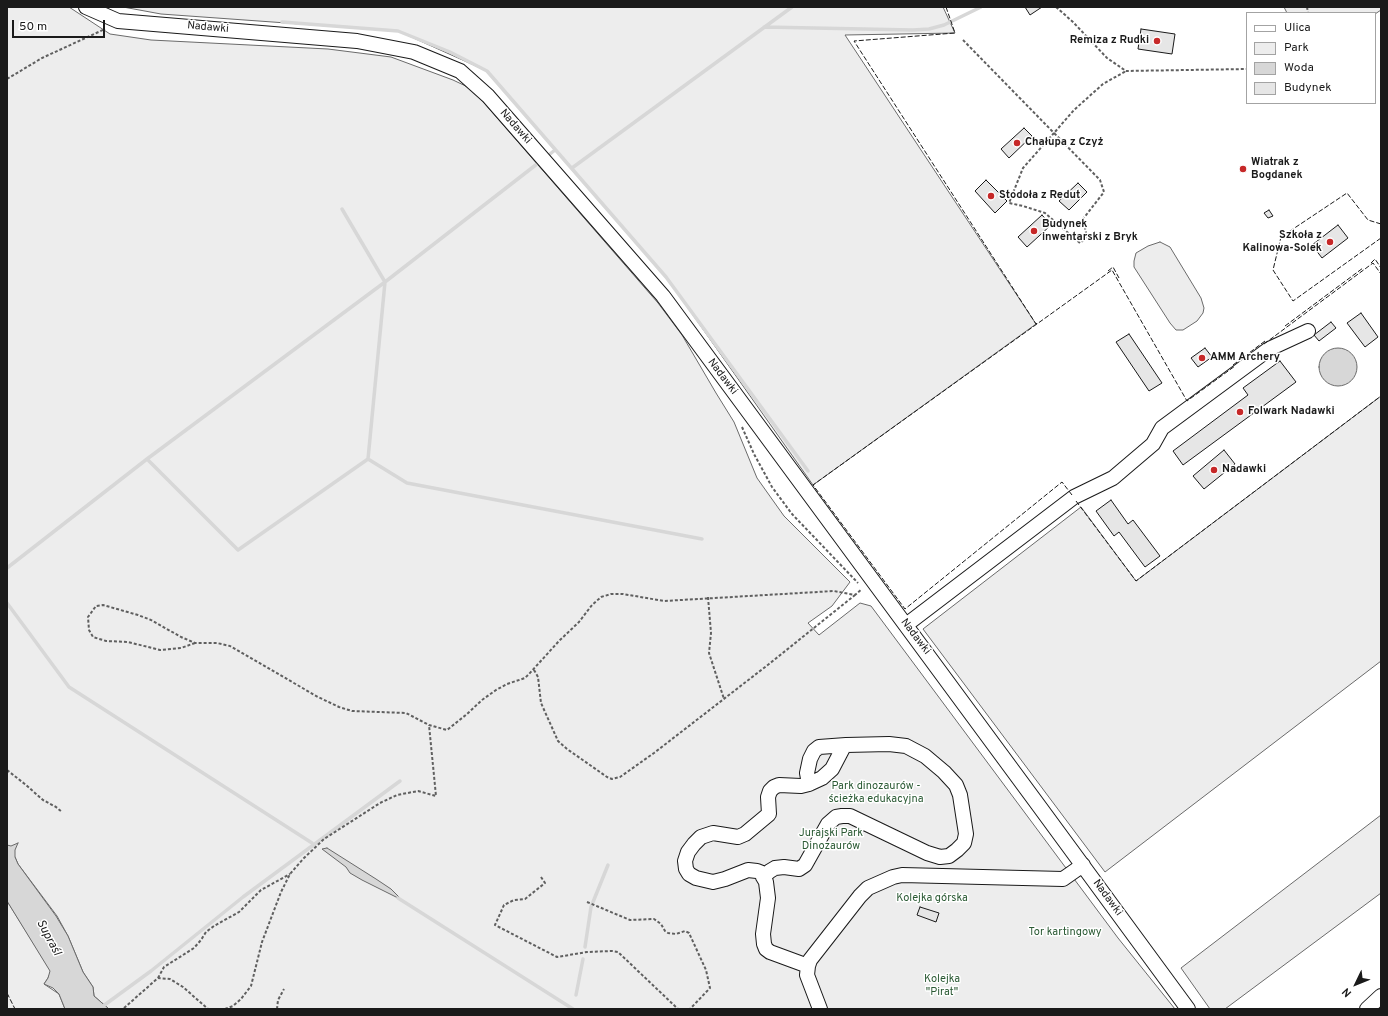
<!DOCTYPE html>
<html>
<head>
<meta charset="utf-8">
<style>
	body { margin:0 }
	#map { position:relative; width:1388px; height:1016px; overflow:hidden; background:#fff; font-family:Overpass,sans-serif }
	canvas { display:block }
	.frame { position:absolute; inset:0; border:8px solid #1a1a1a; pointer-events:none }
	.legend { position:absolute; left:1246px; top:12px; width:130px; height:92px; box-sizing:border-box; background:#fff; border:1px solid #a3a3a3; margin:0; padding:5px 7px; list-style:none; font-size:12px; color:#1a1a1a }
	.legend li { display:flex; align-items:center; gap:8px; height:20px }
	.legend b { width:20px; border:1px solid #a3a3a3 }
	.north { position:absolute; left:1336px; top:964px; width:40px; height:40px; -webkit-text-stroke:3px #fff; paint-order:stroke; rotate:227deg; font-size:11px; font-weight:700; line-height:16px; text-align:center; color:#1a1a1a }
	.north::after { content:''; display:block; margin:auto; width:14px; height:18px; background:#1a1a1a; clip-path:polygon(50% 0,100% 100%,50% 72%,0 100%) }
	.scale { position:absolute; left:12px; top:20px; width:93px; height:18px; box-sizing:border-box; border:2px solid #1a1a1a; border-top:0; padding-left:5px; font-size:12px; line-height:14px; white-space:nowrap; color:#1a1a1a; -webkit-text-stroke:3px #fff; paint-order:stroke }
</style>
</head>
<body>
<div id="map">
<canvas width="1388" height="1016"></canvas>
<div class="frame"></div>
<ul class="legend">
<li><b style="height:5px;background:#fff"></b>Ulica</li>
<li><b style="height:11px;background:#ededed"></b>Park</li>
<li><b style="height:11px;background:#d7d7d7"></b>Woda</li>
<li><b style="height:11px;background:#e6e6e6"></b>Budynek</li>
</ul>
<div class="north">N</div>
<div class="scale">50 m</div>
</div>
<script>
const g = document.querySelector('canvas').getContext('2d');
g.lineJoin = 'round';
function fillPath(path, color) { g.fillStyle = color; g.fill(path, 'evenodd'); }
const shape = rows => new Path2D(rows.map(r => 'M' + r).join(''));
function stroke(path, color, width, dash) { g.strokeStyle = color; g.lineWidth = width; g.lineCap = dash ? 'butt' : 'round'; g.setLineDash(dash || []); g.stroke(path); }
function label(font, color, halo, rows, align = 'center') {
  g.font = font + ' Overpass,sans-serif'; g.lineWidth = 3; g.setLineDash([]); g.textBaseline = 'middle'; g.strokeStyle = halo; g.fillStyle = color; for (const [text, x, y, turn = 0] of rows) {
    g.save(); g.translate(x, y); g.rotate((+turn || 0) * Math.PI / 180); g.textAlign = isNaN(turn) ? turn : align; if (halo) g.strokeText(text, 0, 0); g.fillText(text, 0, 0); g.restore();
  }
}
const green = shape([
	[7,7,69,7,110,34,151,40,328,49,391,57,453,80,472,89,658,303,682,335,716,393,734,422,757,478,784,516,850,582,832,606,808,623,819,635,860,603,871,606,1118,938,1175,1009,109,1009,94,996,93,987,83,972,68,936,57,916,18,864,15,857,7,846,7,7],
	[123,7,943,7,955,33,845,35,1036,324,813,485,666,277,487,71,398,31,161,14,123,7],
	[1284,7,1381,7,1381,10,1375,14,1287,13,1284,7],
	[1160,242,1170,247,1201,298,1204,308,1203,313,1197,321,1183,330,1176,330,1170,323,1134,267,1134,261,1136,253,1148,246,1160,242],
	[1381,396,1381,661,1105,872,923,629,1081,507,1136,581,1381,396],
	[1381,815,1381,893,1225,1009,1210,1009,1181,968,1381,815],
	[7,901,51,971,48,978,44,984,59,994,65,1009,7,1009,7,901]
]);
const water = shape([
	'1319 367a19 19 0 1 1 38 0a19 19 0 1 1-38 0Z',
	[18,843,15,850,15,857,18,864,56,916,68,936,83,972,93,987,94,996,109,1009,65,1009,59,994,53,988,44,984,48,978,50,971,7,901,7,845,11,846,18,843],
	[327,848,376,879,391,889,402,900,362,880,350,873,346,867,322,849,327,848]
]);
const stream = shape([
	[282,22,398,31,450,52,487,71,666,277,808,471],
	[764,27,913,30,929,29,944,25,981,7],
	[550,154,555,150],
	[572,168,792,7],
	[342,209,385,282,368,459],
	[147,459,238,550,368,459,407,483,702,539],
	[7,568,147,459,385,282,537,164],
	[7,603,69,687,312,843],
	[398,898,573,1009],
	[585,947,591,907,608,865],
	[576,995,583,959],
	[99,1009,151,971,243,897,400,781]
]);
const building = shape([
	[1025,7,1042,7,1030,15,1025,7],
	[1141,29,1175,34,1172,54,1138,49,1141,29],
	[1024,128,1032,136,1009,158,1001,149,1024,128],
	[986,180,1007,201,995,213,975,191,986,180],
	[1078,183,1087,192,1069,210,1059,201,1078,183],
	[1269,210,1273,216,1268,218,1264,213,1269,210],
	[1042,215,1051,225,1027,247,1018,237,1042,215],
	[1338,225,1348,238,1322,258,1312,245,1338,225],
	[1361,313,1378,337,1365,347,1347,323,1361,313],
	[1331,322,1336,328,1319,341,1314,335,1331,322],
	[1129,334,1162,383,1149,391,1116,342,1129,334],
	[1205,348,1212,357,1198,367,1191,358,1205,348],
	[1280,361,1296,382,1183,465,1173,451,1248,395,1243,388,1280,361],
	[1224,450,1235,464,1204,489,1193,476,1224,450],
	[1111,500,1128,524,1133,520,1160,556,1145,567,1119,532,1114,536,1096,511,1111,500],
	[920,907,939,913,936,922,917,915,920,907]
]);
const path = shape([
	[1056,7,1073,22,1107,58,1126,71,1247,69],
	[1307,7,1308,13],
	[963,40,1054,133,1023,168,1009,203,1023,206,1045,213,1080,243,1087,237,1083,219,1104,192,1100,180,1054,133,1074,110,1103,84,1126,71],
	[7,79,42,58,105,29],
	[742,427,754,454,772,487,792,514,858,583],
	[708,597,711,633,709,653,724,699],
	[195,643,181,648,160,650,128,642,106,641,93,637,89,630,88,617,96,606,103,605,138,615,151,620,181,637,195,643,217,643,230,646,318,697,339,707,352,711,406,713,429,725,447,730,467,714,482,700,496,690,507,684,525,678,529,674,559,641,579,622,592,605,601,597,611,594,623,594,664,601,834,591,855,595,862,589],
	[534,670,538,677,541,703,558,741,567,749,607,777,612,779,620,777,654,753,769,664,855,595],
	[7,770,26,785,43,800,56,807,62,812],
	[541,877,545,883,525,899,514,900,504,905,495,925,557,957,587,952,612,951,618,952,678,1009],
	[587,902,630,920,654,919,661,924,665,931,668,933,676,934,685,931,689,933,706,970,710,988,690,1009],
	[158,978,164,967,194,948,201,940,206,932,214,926,239,912,261,890,290,874],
	[124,1008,158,978,170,979,183,987,208,1009],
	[225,1009,233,1006,241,999,251,986,262,942,281,892,290,874,303,859,324,839,380,803,397,795,418,791,436,796,429,725],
	[277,1009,278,1000,284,989]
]);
const minor = shape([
	[86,7,118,21,357,41,414,52,460,71,488,96,663,296,1039,806,1188,1009],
	[906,625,1074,497,1113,478,1153,444,1162,428,1269,349,1308,331],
	[809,784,807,773,810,759,814,751,819,747,846,745],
	[763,877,770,871,775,868,784,867,799,869,805,865,828,824,836,817,842,816,850,816,927,853,940,857,949,856,957,850,964,843,966,834,960,795,956,785,944,772,925,756,906,746,889,744,846,745,843,748,832,769,822,778,809,784,801,786,779,785,774,787,770,791,768,797,769,814,745,834,738,837,713,833,701,837,694,844,688,852,685,861,686,869,689,874,696,878,713,882,725,879,748,870,757,871,762,873,763,877,766,882,768,898,763,934,764,944,766,949,770,952,808,966],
	[820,1009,807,975,808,966,810,960,860,896,868,888,893,877,902,875,1063,879,1083,865],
	[1367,1009,1381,996]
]);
const fence = shape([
	[946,7,955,33,854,41,1036,324,1037,323],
	[1381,224,1368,220,1347,193,1281,237,1273,270,1293,301,1381,238],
	[1371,263,1375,259,1381,268],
	[1108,271,1113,267,1119,278],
	[1285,326,1363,268],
	[1264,344,1373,263,1381,274],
	[1233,365,1265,341],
	[1072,495,1062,482,905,609,813,485,1112,270,1187,401,1235,366],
	[1076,501,1136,581,1381,396],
	[7,993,15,1009]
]);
const markers = [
	[1157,41,4,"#c62828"],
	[1017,143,4,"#c62828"],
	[1243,169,4,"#c62828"],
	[991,196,4,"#c62828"],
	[1034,231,4,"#c62828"],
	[1330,242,4,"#c62828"],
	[1202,358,4,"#c62828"],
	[1240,412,4,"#c62828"],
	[1214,470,4,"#c62828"]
];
const streetNames = [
	["Nadawki",208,28,5],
	["Nadawki",515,127,49],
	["Nadawki",722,377,53],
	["Nadawki",915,637,53],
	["Nadawki",1107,898,54]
];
const poiNames = [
	["Remiza z Rudki",1149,41,"right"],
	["Chałupa z Czyż",1025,143],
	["Wiatrak z",1251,163],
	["Bogdanek",1251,176],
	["Stodoła z Redut",999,196],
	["Budynek",1042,225],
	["inwentarski z Bryk",1042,238],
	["Szkoła z",1322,236,"right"],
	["Kalinowa-Solek",1322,249,"right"],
	["AMM Archery",1210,358],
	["Folwark Nadawki",1248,412],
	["Nadawki",1222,470]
];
const parkNames = [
	["Park dinozaurów -",876,787],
	["ścieżka edukacyjna",876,800],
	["Jurajski Park",831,834],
	["Dinozaurów",831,847],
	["Kolejka górska",932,899],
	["Tor kartingowy",1065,933],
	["Kolejka",942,980],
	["\"Pirat\"",942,993]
];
const waterNames = [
	["Supraśl",48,938,62]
];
fillPath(green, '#ededed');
stroke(green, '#6a6a6a', 1);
fillPath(water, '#d7d7d7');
stroke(water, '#6a6a6a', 1);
stroke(stream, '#d7d7d7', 3.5);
fillPath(building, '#e6e6e6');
stroke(building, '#1a1a1a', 1);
stroke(minor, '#1a1a1a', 16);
stroke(path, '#5f5f5f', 2, [3, 2]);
stroke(minor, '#fff', 14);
stroke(fence, '#1a1a1a', 1, [5, 2]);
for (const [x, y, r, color] of markers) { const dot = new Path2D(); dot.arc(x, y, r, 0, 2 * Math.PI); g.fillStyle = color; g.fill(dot); stroke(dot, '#fff', 1.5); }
label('11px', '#1a1a1a', '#fff', streetNames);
label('bold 11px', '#1a1a1a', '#fff', poiNames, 'left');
label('11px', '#2b5a34', '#fff', parkNames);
label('italic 12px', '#1a1a1a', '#fff', waterNames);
</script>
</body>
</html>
